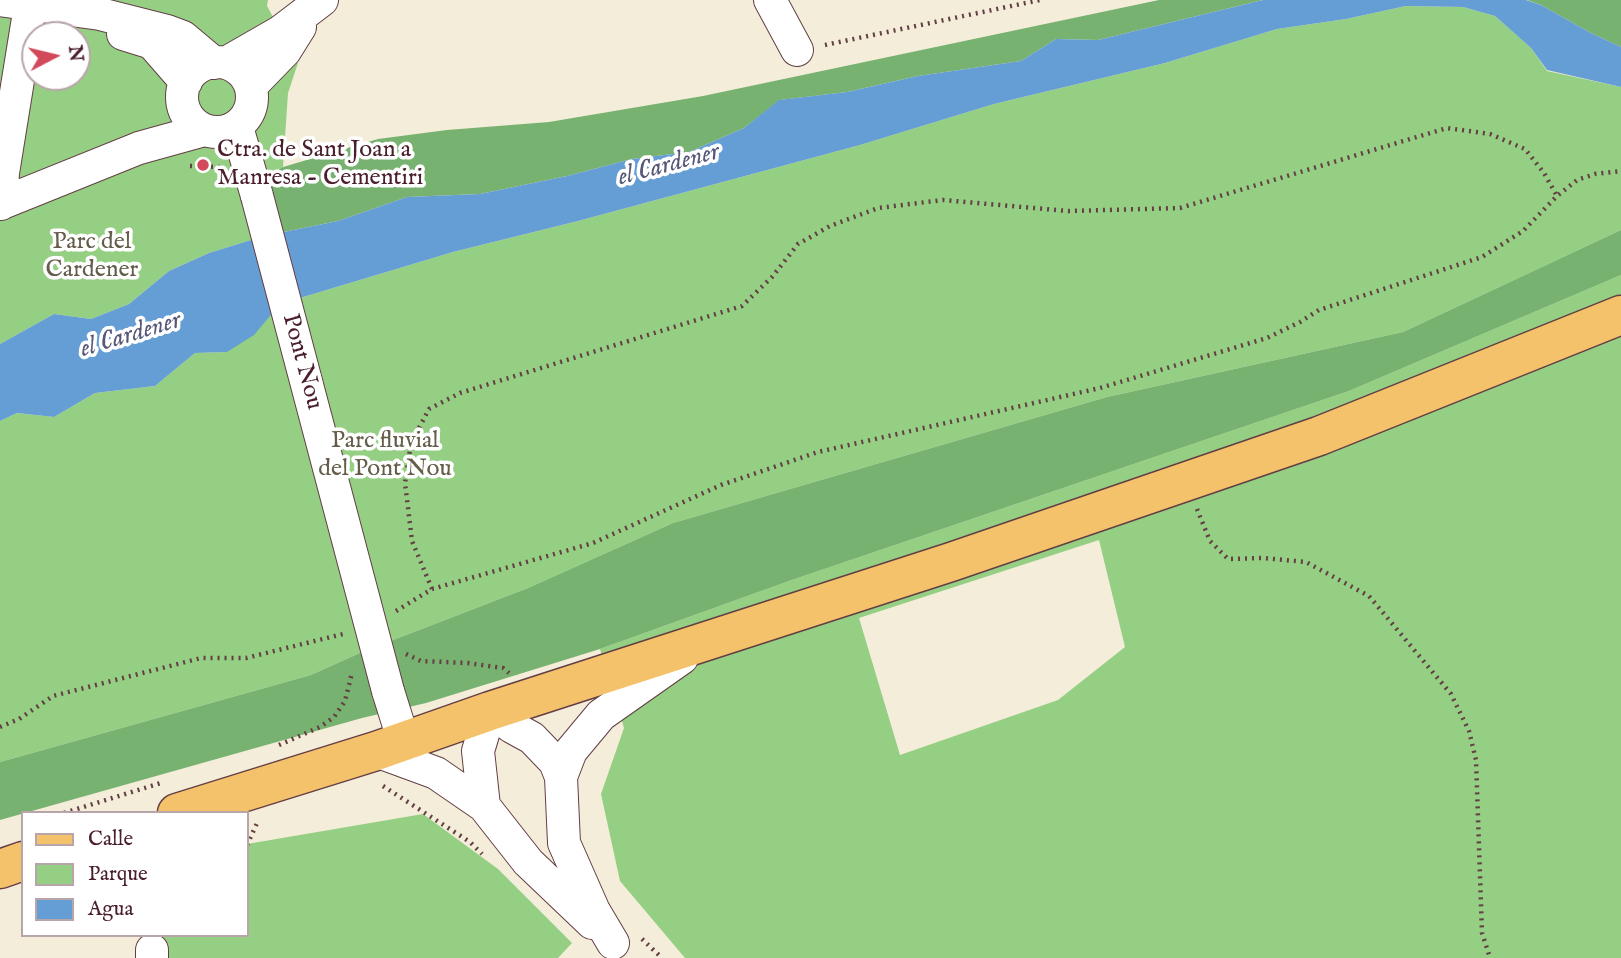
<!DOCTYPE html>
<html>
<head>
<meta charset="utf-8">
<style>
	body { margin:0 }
	#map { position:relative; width:1621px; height:958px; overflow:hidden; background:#f3edda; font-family:"IM FELL English",serif }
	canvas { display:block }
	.legend { position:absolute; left:21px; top:811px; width:228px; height:126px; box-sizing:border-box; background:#fff; border:2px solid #b7a5aa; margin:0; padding:9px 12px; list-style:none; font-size:21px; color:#4a1f2b }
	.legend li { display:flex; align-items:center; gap:14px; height:35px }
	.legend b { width:35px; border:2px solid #b7a5aa }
	.north { position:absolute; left:21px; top:21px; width:70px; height:70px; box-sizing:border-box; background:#fff; border:2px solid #b7a5aa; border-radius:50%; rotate:83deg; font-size:19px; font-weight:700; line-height:28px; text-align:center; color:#4a1f2b }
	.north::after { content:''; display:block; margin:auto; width:24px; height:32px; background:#d1495b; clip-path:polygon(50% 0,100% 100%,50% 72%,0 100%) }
</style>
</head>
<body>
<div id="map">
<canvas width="1621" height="958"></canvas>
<ul class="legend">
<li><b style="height:9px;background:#f4c26a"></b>Calle</li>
<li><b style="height:19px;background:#95cf83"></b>Parque</li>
<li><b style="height:19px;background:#659ed4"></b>Agua</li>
</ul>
<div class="north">N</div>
</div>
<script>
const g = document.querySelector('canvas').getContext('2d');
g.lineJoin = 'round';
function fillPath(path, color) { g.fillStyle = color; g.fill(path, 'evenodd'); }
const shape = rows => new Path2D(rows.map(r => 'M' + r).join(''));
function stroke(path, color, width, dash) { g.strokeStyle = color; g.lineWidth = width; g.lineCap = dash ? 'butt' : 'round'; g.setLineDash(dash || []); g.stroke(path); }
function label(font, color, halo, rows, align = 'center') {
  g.font = font + ' "IM FELL English",serif'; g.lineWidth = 7; g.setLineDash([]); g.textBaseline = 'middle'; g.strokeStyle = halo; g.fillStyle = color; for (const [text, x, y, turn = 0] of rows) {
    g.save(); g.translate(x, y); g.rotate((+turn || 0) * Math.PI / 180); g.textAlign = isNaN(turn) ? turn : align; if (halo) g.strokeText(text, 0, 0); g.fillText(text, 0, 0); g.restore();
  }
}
const green = shape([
	[0,0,268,0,267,6,298,63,288,93,283,167,252,184,264,236,209,253,169,271,129,304,91,319,54,314,0,344],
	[35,35,77,35,77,77,35,77],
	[1406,6,1463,7,1495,16,1531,48,1547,71,1621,87,1621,230,1403,332,1107,397,673,523,528,588,362,652,311,675,0,762,0,421,17,413,54,417,95,393,155,386,195,353,227,352,280,304,453,252,578,221,860,145,994,104,1165,63,1277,29,1346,19],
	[1621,275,1621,958,685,958,620,881,601,794,624,728,600,649,792,580,1349,391],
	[1099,540,1125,647,1058,700,900,755,859,618],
	[423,814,498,869,572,943,558,958,152,958,154,935,247,935,247,844]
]);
const forest = shape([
	[1159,0,1263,0,1098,40,1056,39,1021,61,918,76,847,92,780,100,744,128,689,152,632,159,567,176,480,194,407,197,338,221,264,236,251,184,283,167,378,139,447,130,549,122,703,96],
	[1527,0,1621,0,1621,47,1589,32,1541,5],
	[1621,230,1621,275,1349,391,792,580,600,649,426,703,362,718,0,820,0,762,311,675,362,652,528,588,673,523,1107,397,1403,332]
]);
const water = shape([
	[1263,0,1526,0,1541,5,1589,32,1621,47,1621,87,1547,70,1531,48,1495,16,1463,7,1406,6,1346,19,1277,29,1165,63,994,104,860,145,578,221,453,252,280,304,254,335,227,352,195,353,155,386,95,393,54,417,17,413,0,421,0,344,54,314,91,319,129,304,169,271,209,253,264,236,338,221,407,197,480,194,567,176,632,159,689,152,744,128,779,100,847,92,918,76,1021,61,1056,39,1098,40]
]);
const path = shape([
	[825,45,1040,0],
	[190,166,220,167],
	[1197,509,1210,541,1228,559,1263,558,1306,562,1369,596,1451,694,1469,731,1476,760,1482,933,1490,958],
	[432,589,412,541,405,483,411,443,429,409,460,393,742,306,772,277,798,244,830,226,878,208,943,200,1068,211,1180,208,1447,128,1490,134,1525,149,1544,173,1557,196],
	[396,611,432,589,593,543,721,485,818,452,1100,388,1267,338,1300,322,1319,310,1482,257,1523,231,1557,196,1577,180,1595,174,1621,171],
	[406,654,421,661,468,663,503,668,509,673],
	[0,727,19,719,53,696,201,658,246,658,343,634],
	[279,745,320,727,334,717,345,701,352,673],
	[383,786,470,842,482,854],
	[64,813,164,782],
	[247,845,258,821],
	[642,939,662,958]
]);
const minor = shape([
	[0,0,100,14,167,31,183,37,214,63],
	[770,0,797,50],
	[123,34,152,43,186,82],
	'182 97a35 35 0 1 1 70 0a35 35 0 1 1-70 0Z',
	[226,63,280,32,322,0],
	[251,86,285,51,300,27],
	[237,127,257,196],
	[0,204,139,148,204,130],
	[1,204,3,173,30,6],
	[388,691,404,742],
	[376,751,436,773,484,806,528,862,592,923],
	[484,806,478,751,490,711,512,727,532,738,555,762,561,777],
	[613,943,594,911,564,843,561,777,571,751,601,715,682,658],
	[152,958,152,950]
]);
const major = shape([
	[177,813,376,751,490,711,951,562,1319,436,1621,315],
	[0,869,23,861]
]);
const minorBridge = shape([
	[257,196,388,691]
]);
const markers = [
	[203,165,7,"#d1495b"]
];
const poiNames = [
	["Ctra. de Sant Joan a",217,151],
	["Manresa - Cementiri",217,179]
];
const parkNames = [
	["Parc del",92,243],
	["Cardener",92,271],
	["Parc fluvial",385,442],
	["del Pont Nou",385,470]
];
const streetNames = [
	["Pont Nou",301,362,75]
];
const waterNames = [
	["el Cardener",669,166,-15],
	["el Cardener",131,336,-17]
];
fillPath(green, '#95cf83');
fillPath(forest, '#78b271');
fillPath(water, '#659ed4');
stroke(minor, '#633e45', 34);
stroke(major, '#633e45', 41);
stroke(path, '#633e45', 4.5, [2, 5]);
stroke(minor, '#fff', 32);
stroke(major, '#f4c26a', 38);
stroke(minorBridge, '#633e45', 34, []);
stroke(minorBridge, '#fff', 32);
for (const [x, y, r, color] of markers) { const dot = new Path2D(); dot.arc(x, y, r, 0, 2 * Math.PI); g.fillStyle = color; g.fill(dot); stroke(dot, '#fff', 2.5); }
label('24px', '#4a1f2b', '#fff', poiNames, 'left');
label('24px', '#645d4a', '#fff', parkNames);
label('24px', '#4a1f2b', '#fff', streetNames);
label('italic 26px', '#565877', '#fff', waterNames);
</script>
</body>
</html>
